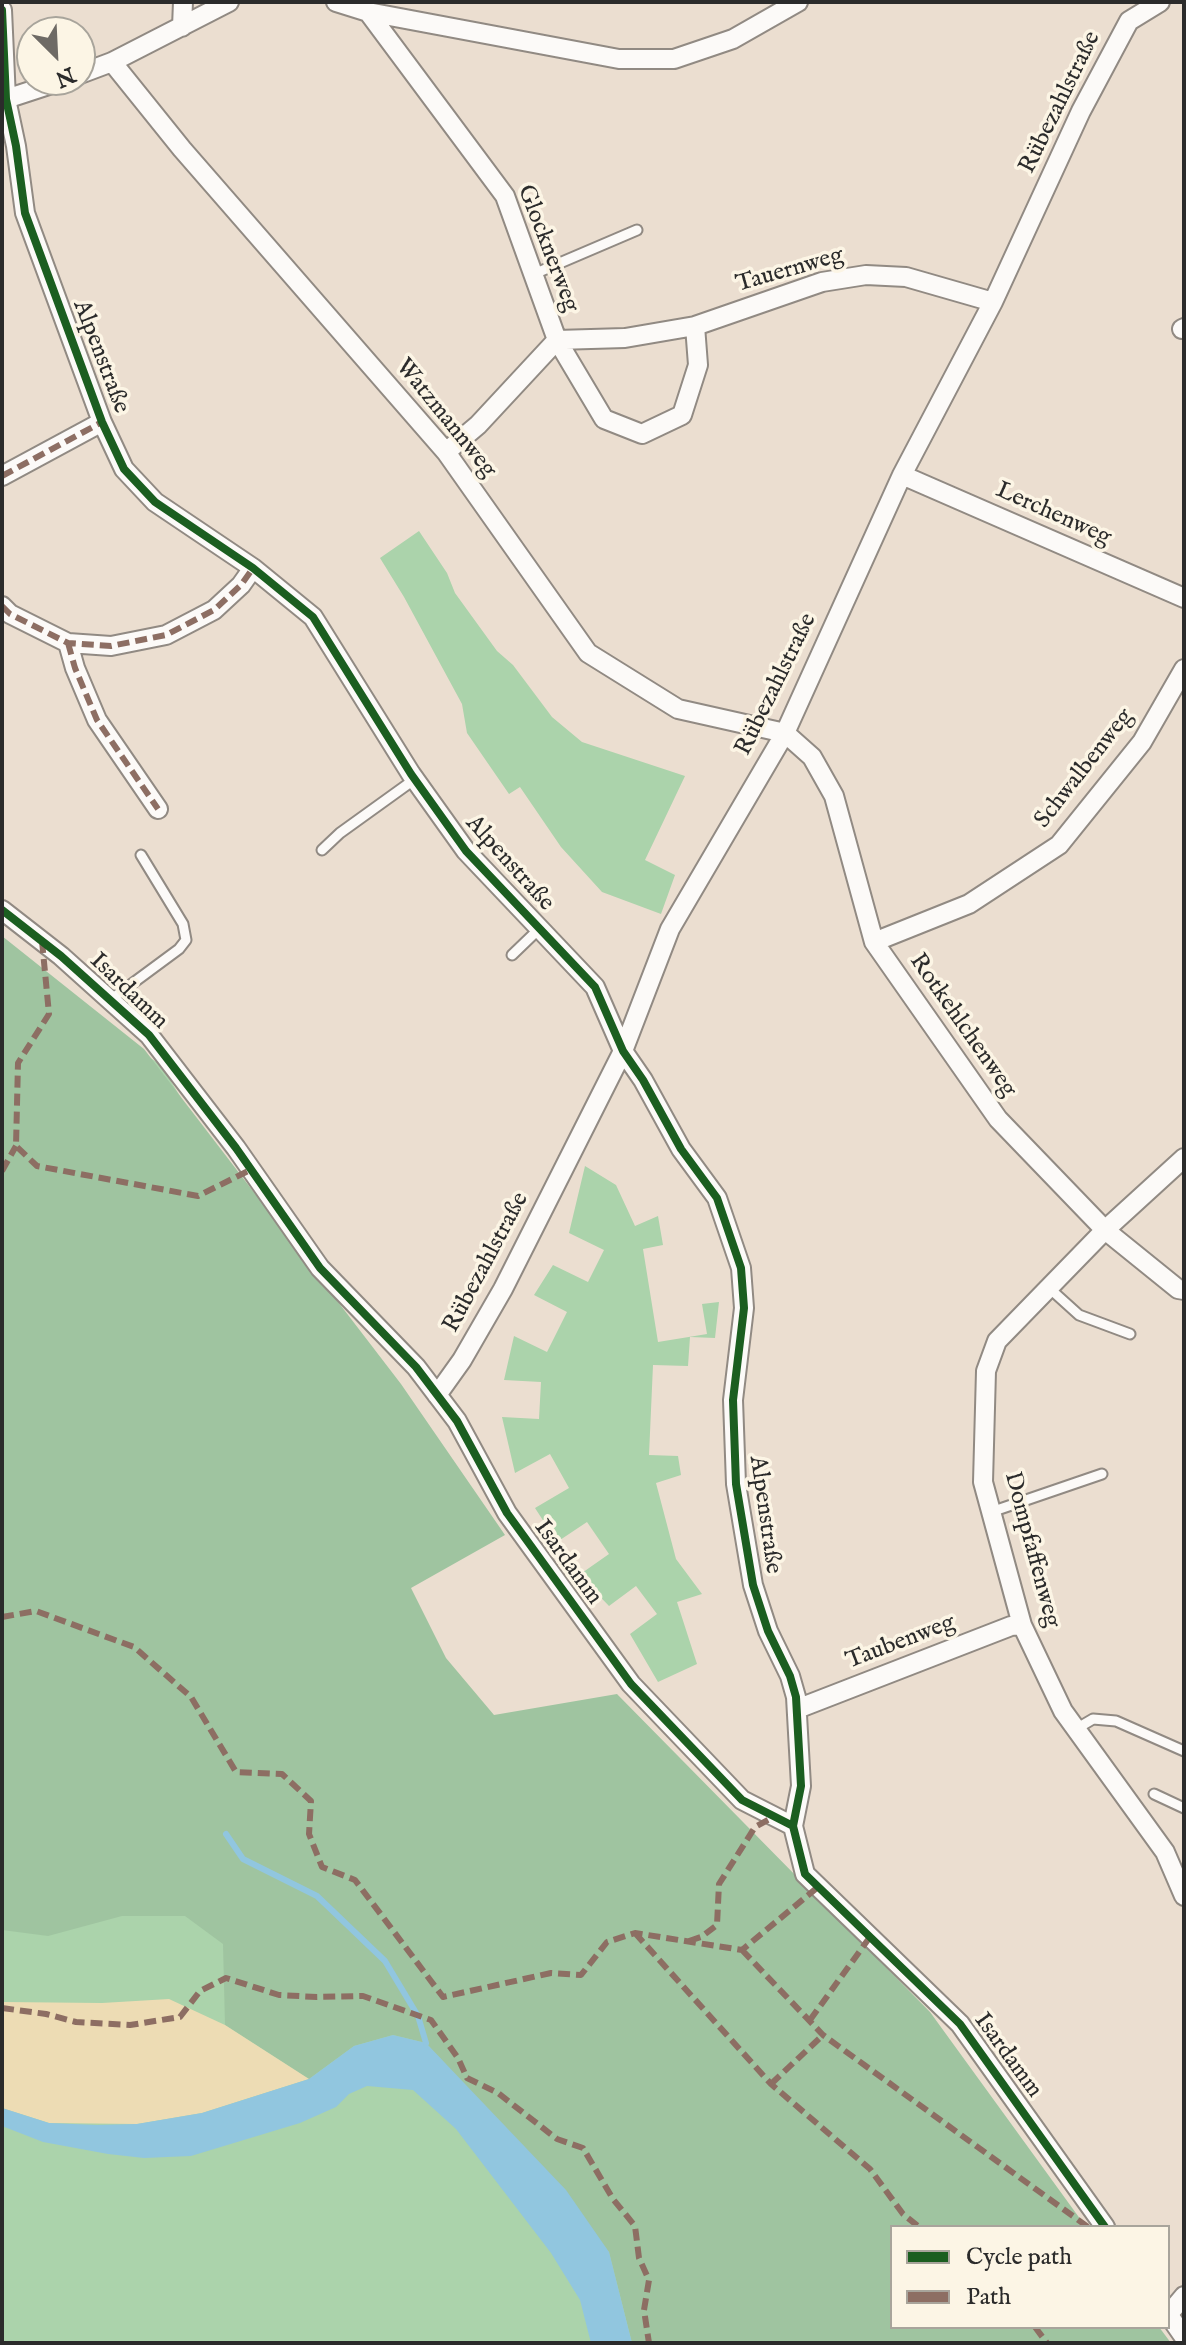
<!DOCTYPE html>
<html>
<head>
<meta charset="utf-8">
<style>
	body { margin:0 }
	#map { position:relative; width:1186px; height:2345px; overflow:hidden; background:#ebded0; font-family:"IM FELL English",serif }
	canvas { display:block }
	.frame { position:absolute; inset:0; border:4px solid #2b2b2b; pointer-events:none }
	.legend { position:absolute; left:890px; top:2225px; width:280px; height:104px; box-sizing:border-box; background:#fcf5e5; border:2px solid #a8a49b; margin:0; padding:10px 14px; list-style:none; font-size:24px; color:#2b2b2b }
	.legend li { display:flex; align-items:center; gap:16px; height:40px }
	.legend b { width:40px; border:2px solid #a8a49b }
	.north { position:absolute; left:16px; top:16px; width:80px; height:80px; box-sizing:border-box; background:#fcf5e5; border:2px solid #a8a49b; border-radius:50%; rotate:156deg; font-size:22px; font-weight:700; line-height:32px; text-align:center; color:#2b2b2b }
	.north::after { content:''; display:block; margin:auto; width:28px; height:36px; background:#6e6a65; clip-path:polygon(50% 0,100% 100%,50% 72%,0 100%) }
</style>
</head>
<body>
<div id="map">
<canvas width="1186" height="2345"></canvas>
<div class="frame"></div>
<ul class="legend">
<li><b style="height:10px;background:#1b5e20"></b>Cycle path</li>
<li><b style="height:10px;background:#8d6e63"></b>Path</li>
</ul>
<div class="north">N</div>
</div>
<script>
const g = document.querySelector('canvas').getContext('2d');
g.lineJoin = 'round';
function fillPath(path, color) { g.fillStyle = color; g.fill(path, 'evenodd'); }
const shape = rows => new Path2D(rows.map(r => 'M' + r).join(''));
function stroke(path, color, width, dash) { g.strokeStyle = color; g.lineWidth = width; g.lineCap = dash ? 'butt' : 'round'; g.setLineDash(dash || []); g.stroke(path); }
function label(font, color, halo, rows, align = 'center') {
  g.font = font + ' "IM FELL English",serif'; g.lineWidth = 7; g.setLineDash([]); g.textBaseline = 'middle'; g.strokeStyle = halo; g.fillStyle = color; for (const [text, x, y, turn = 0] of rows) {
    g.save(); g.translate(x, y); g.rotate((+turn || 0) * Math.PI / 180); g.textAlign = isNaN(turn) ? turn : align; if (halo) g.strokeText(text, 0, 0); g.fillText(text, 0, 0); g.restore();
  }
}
const green = shape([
	[419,531,447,573,455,593,497,651,513,665,552,717,582,742,685,776,645,860,675,875,661,914,602,892,561,847,520,787,509,794,467,733,462,704,404,597,380,558],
	[2,958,161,1065,230,1178,385,1595,892,2227,892,2327,1159,2343,2,2343],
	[585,1166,616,1185,635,1226,658,1216,663,1245,643,1249,658,1342,707,1334,702,1304,719,1302,715,1338,690,1337,688,1366,653,1365,649,1455,678,1456,681,1475,656,1483,676,1559,702,1594,677,1602,697,1664,658,1682,630,1634,657,1614,636,1586,609,1606,579,1575,609,1554,587,1522,557,1542,535,1508,569,1488,550,1454,515,1473,502,1417,539,1419,541,1382,504,1380,514,1336,547,1352,567,1312,534,1295,553,1265,588,1282,604,1250,569,1233]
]);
const forest = shape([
	[2,936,144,1049,401,1384,505,1535,411,1588,446,1658,494,1715,617,1694,930,2012,1086,2227,892,2227,892,2327,1159,2327,1171,2343,632,2343,609,2252,505,2129,426,2043,393,2035,354,2046,309,2079,225,2025,223,1944,185,1916,122,1916,48,1936,2,1930]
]);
const sand = shape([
	[169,1999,225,2025,309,2079,202,2113,137,2124,49,2123,2,2108,2,2002,102,2003]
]);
const water = shape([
	[393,2035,426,2043,566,2190,609,2252,632,2343,591,2343,580,2300,551,2253,456,2129,413,2090,367,2086,349,2094,336,2107,300,2123,191,2156,144,2158,108,2154,43,2142,2,2126,2,2108,49,2123,97,2125,137,2124,202,2113,309,2079,354,2046]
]);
const stream = shape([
	[226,1834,243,1859,317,1896,385,1961,418,2016,426,2043]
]);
const service = shape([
	[534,274,637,230],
	[322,850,340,833,415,779],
	[512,955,539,929],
	[110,1000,179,949,186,940,183,924,141,855],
	[1048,1287,1079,1315,1130,1334],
	[991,1512,1102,1474],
	[1076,1729,1093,1719,1116,1721,1184,1751],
	[1154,1794,1184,1808]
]);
const minor = shape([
	[336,2,368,12,619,59,674,59,733,39,798,2],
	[2,10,6,99,16,146,25,213,102,422,124,469,155,502,253,568,313,617,411,774,466,851,595,987,623,1051,643,1080,681,1149,717,1198,741,1268,744,1308,733,1400,736,1484,753,1585,768,1631,790,1676,796,1697,801,1786,793,1826,805,1874,960,2024,1105,2227],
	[368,12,505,196,557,340,478,425,446,452],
	[182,27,183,2],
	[112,62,182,149,446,452,588,653,678,709,785,733,812,757,834,796,874,942,998,1119,1105,1230,1178,1289,1184,1290],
	[80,74,112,62,229,2],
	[6,99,64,80],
	[695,326,698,365,682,415,642,434,604,419,557,340,625,338,695,326,822,282,866,275,906,277,993,302],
	[1182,329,1184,328],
	[902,475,1184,598],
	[2,476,102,422],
	[2,606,10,614,68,643,111,646,166,635,214,610,241,585,253,568],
	[68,643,75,668,97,720,158,809],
	[2,910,61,956,149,1035,236,1148,320,1268,416,1367,457,1421,507,1513,631,1684,742,1800,793,1826],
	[874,942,969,904,1059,845,1142,742,1184,669],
	[1184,1158,1105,1230,997,1341,986,1371,983,1482,1022,1625,1063,1711,1165,1852,1184,1896],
	[437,1395,462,1360,503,1289,623,1051,670,929,785,733,902,475,993,302,1081,111,1129,21,1160,2],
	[797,1709,1011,1626,1022,1625],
	[1168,2314,1184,2337],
	[1168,2315,1184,2296]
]);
const quiet = shape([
	[2,476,102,422],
	[2,606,10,614,68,643,111,646,166,635,214,610,241,585,253,568],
	[68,643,75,668,97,720,158,809],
	[42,941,49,1014,18,1063,16,1146,37,1166,198,1196,252,1169],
	[2,1171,16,1146],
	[2,1617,36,1611,134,1647,191,1697,236,1772,282,1774,311,1801,309,1834,322,1867,355,1880,443,1997,551,1973,581,1975,607,1942,635,1933,742,1950,818,1887],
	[635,1933,771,2084,870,2169,903,2214,919,2227],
	[689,1941,701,1937,717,1925,719,1884,755,1827,775,1816],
	[742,1950,823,2035,1088,2227],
	[2,2008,46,2014,76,2022,130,2025,180,2017,200,1991,226,1978,279,1995,317,1997,363,1996,431,2020,458,2058,467,2078,498,2093,557,2139,583,2148,613,2199,635,2226,639,2258,649,2280,644,2310,649,2343],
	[810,2020,870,1937],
	[771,2084,823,2035],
	[1035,2327,1047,2343]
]);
const cycleway = shape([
	[2,10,6,99,16,146,25,213,102,422,124,469,155,502,253,568,313,617,411,774,466,851,595,987,623,1051,643,1080,681,1149,717,1198,741,1268,744,1308,733,1400,736,1484,753,1585,768,1631,790,1676,796,1697,801,1786,793,1826,805,1874,960,2024,1105,2227],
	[2,910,61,956,149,1035,236,1148,320,1268,416,1367,457,1421,507,1513,631,1684,742,1800,793,1826]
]);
const streetNames = [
	["Rübezahlstraße",1061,103,-64],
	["Glocknerweg",547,249,69],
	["Tauernweg",790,271,-16],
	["Alpenstraße",100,357,69],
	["Watzmannweg",445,419,51],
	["Lerchenweg",1053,515,24],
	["Rübezahlstraße",777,685,-64],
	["Schwalbenweg",1085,769,-52],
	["Alpenstraße",509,864,48],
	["Isardamm",128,992,44],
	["Rotkehlchenweg",962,1026,55],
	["Rübezahlstraße",487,1263,-62],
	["Alpenstraße",764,1515,82],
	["Dompfaffenweg",1031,1550,75],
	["Isardamm",567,1563,54],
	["Taubenweg",901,1643,-21],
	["Isardamm",1007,2056,54]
];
fillPath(green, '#abd3ab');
fillPath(forest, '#9fc4a0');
fillPath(sand, '#eddcb4');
fillPath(water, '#91c6df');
stroke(stream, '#91c6df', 6);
stroke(service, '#918a83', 13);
stroke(minor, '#918a83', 22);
stroke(service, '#fcfaf8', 9);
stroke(minor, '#fcfaf8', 18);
stroke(quiet, '#8d6e63', 6, [12, 6]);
stroke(cycleway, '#1b5e20', 8);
label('24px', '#2b2b2b', '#fcf5e5', streetNames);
</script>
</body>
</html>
